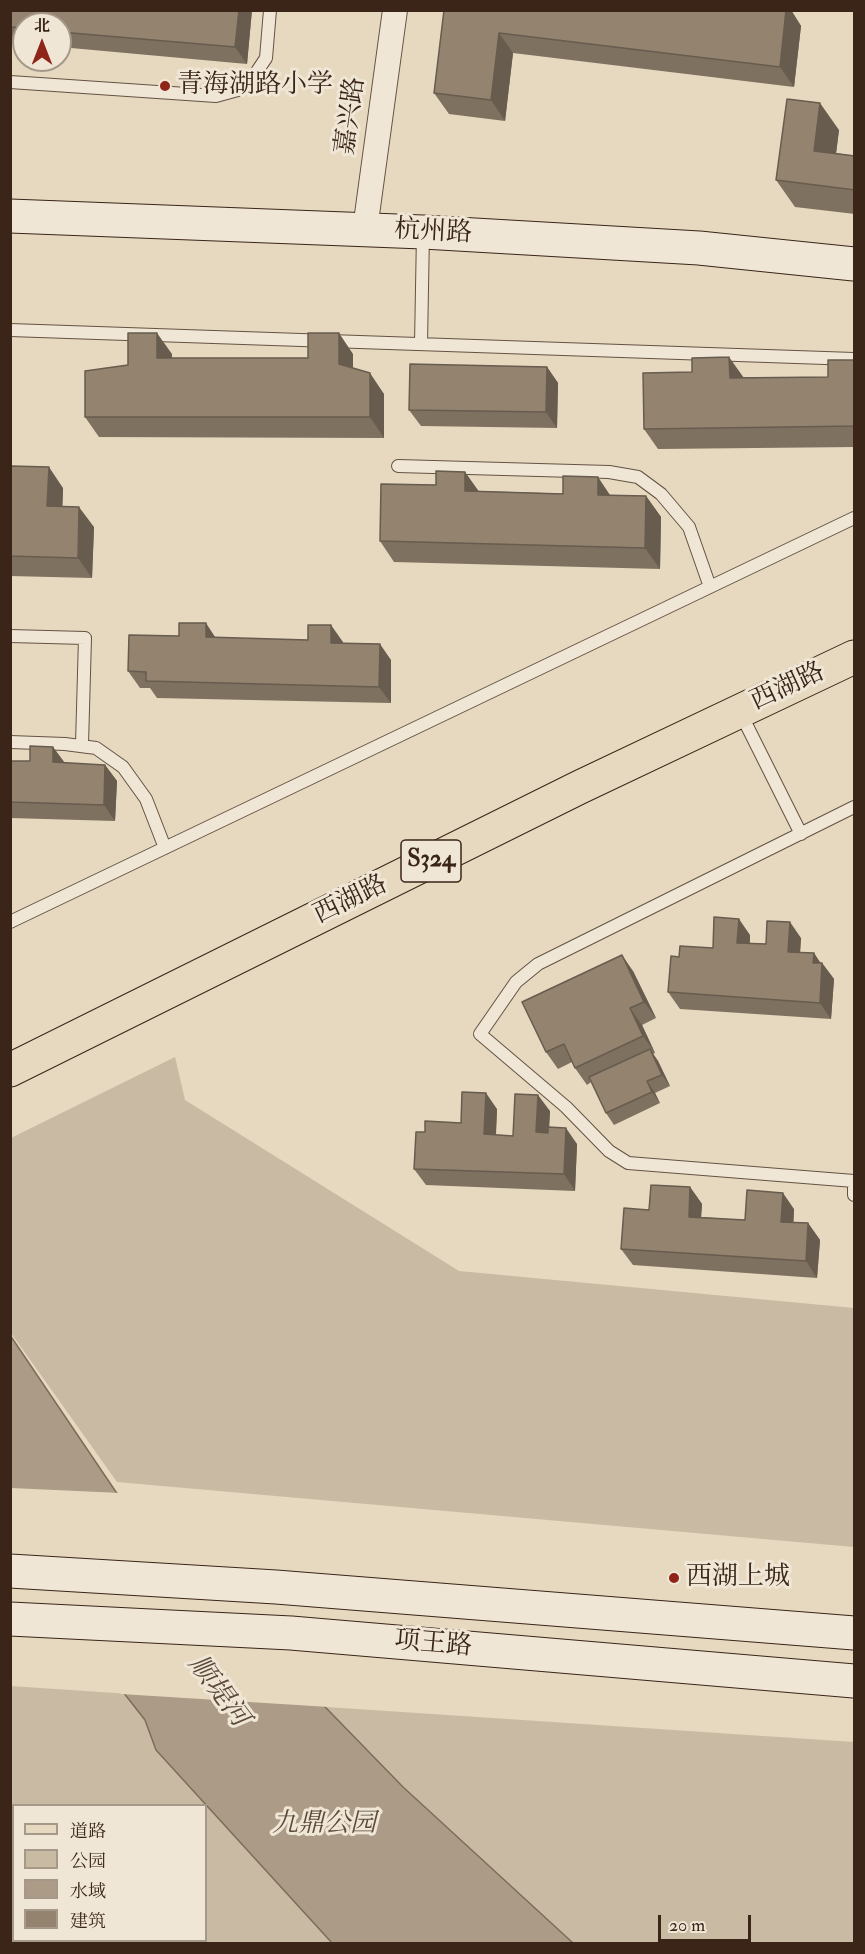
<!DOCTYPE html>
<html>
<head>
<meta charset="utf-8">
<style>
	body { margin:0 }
	#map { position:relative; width:865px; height:1954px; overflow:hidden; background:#e6d9c0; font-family:"IM FELL Double Pica","Noto Serif SC",serif }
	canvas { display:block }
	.frame { position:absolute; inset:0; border:12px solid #3a2518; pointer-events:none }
	.legend { position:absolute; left:12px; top:1804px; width:195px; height:138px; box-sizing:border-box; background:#efe6d6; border:2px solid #a7998a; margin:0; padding:8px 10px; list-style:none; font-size:18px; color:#3a2518 }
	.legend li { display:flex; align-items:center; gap:12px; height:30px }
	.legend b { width:30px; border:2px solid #a7998a }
	.north { position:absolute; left:12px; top:12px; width:60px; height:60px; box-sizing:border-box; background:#efe6d6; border:2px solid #a7998a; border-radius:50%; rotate:0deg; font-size:16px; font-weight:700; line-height:24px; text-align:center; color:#3a2518 }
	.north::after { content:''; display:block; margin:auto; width:21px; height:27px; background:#8f2418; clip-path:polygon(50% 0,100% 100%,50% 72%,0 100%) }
	.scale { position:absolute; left:658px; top:1915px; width:93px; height:27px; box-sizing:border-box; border:3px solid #3a2518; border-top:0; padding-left:8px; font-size:18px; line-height:21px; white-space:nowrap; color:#3a2518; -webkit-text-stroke:4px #efe6d6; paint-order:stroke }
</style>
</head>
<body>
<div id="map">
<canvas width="865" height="1954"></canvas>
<div class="frame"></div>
<ul class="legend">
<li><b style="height:8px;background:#e6d9c0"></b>道路</li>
<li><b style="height:16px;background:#c9baa3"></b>公园</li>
<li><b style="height:16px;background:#ac9c87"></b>水域</li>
<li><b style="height:16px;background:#93836f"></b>建筑</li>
</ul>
<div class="north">北</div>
<div class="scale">20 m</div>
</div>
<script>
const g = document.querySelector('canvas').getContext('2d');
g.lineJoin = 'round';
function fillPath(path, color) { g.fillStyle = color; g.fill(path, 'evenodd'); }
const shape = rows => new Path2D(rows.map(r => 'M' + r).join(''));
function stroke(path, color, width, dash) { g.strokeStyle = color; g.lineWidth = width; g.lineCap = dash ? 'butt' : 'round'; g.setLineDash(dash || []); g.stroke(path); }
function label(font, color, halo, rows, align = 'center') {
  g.font = font + ' "IM FELL Double Pica","Noto Serif SC",serif'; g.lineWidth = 6; g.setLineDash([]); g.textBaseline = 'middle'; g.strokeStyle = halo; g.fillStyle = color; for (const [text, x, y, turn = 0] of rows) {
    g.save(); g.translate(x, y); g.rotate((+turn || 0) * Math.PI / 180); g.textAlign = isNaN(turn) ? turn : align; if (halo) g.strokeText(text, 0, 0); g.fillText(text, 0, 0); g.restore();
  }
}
const green = shape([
	[175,1057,185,1100,459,1271,854,1308,854,1547,117,1482,11,1333,11,1138],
	[10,1686,854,1742,854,1943,190,1943,186,1941,206,1940,206,1806,14,1806,13,1894,11,1894]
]);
const water = shape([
	[10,1335,116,1492,403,1787,573,1943,332,1943,156,1750,145,1720,11,1549,10,1335]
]);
const pier = shape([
	[11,1488,121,1493,329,1707,121,1694,10,1554]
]);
const lane = shape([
	[10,82,216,96,238,90,252,79,266,58,270,10],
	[10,330,854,359],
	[421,344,423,233],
	[398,466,609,472,638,477,661,494,689,527,710,587],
	[10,636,85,638,82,744],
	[740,712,801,834],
	[10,742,65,744,96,748,123,767,146,799,165,848],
	[854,807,538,964,516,982,480,1034,566,1107,609,1151,628,1163,854,1181],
	[10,922,854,518],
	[854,1188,854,1195]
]);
const street = shape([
	[365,229,395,10]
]);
const secondary = shape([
	[10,216,423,232,699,248,854,264],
	[10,1571,276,1587,854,1633],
	[10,1619,291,1633,854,1681]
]);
const primary = shape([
	[10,1070,580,787,854,657]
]);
const wall = shape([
	[10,10,252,10,247,64,60,47,60,24,24,24,24,44,10,43],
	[444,10,791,10,801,26,794,87,513,53,505,121,449,114,434,93],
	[839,130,836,153,855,156,855,214,795,207,776,180],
	[172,354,172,358,308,358,353,354,353,368,384,394,384,438,99,437,85,417,128,365],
	[855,360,855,447,658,449,644,429,744,377,828,377],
	[547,367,558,383,557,428,421,426,409,410],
	[11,466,63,488,62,506,94,527,92,578,10,576],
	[465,472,478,491,646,496,661,517,660,569,394,562,380,541],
	[216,638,343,642,343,643,391,660,391,703,157,698,150,688,140,688,128,671],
	[53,747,64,763,105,765,117,781,115,821,10,818,10,761,30,761],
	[750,935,750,943,766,944,801,938,800,953,814,953,820,963,822,963,834,979,831,1019,680,1009,668,992,679,957,713,948],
	[633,971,656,1018,642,1025,655,1053,653,1054,658,1061,670,1086,655,1093,660,1103,614,1125,606,1113,591,1082,587,1085,575,1068,572,1062,558,1069,546,1052],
	[497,1109,496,1135,513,1136,550,1111,549,1127,577,1144,575,1191,426,1185,414,1169,425,1132,461,1123],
	[690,1187,702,1204,701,1217,745,1220,794,1209,793,1222,808,1223,820,1240,817,1278,633,1265,621,1249,649,1210]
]);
const shadedWall = shape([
	[239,10,252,10,247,64,235,47],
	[786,10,791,10,801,26,794,87,780,67],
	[499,33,513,53,505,121,491,100],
	[820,103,839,130,833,178,814,151],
	[157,333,172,354,171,378,157,358],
	[339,333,353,354,353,384,339,364],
	[729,357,744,378,730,378],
	[547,367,558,383,557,428,546,412],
	[370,373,384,394,384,438,370,417],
	[49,467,63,488,62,526,47,506],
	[465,472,480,493,465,491],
	[598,477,612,498,598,495],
	[646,496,661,517,660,569,645,548],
	[79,507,94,527,92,578,78,558],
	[206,623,217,640,206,637],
	[331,625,343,642,342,659,331,643],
	[380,644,391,660,391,703,379,687],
	[53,747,65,763,53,762],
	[105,765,117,781,115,821,104,805],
	[739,919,750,935,749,959,737,943],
	[790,922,801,938,799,968,788,952],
	[814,953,822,965,822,963,834,979,831,1019,820,1003,813,963],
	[622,955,633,971,656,1018,644,1002],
	[630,1008,642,1025,655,1053,643,1036],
	[650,1049,658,1061,670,1086,662,1075],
	[647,1081,655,1093,660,1103,652,1092],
	[486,1093,497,1109,495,1151,484,1134],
	[538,1095,550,1111,548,1149,536,1132],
	[566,1128,577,1144,575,1191,564,1174],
	[690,1187,702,1204,700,1233,689,1217],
	[783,1193,794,1209,793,1238,781,1222],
	[808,1223,820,1240,817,1278,806,1261]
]);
const building = shape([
	[10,10,239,10,235,47,60,32,60,24,24,24,24,28,10,27,10,10],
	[444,10,786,10,780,67,499,33,491,100,434,93,444,10],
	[787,99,820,103,814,151,855,156,855,190,776,180,787,99],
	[128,333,157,333,157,358,308,358,308,333,339,333,339,364,370,373,370,417,85,417,85,371,128,365,128,333],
	[729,357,730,378,828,377,828,360,855,360,855,426,644,429,643,373,692,372,692,358,729,357],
	[410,364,547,367,546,412,409,410,410,364],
	[11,466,49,467,47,506,79,507,78,558,10,556,11,466],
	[436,471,465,472,465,491,563,494,563,476,598,477,598,495,646,496,645,548,380,541,381,484,436,485,436,471],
	[179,623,206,623,206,637,308,640,308,625,331,625,331,643,380,644,379,687,146,681,146,672,128,671,129,635,179,636,179,623],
	[30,746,53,747,53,762,105,765,104,805,10,802,10,761,30,761,30,746],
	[714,917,739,919,737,943,766,944,767,921,790,922,788,952,814,953,813,963,822,963,820,1003,668,992,671,956,679,957,680,946,713,948,714,917],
	[622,955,644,1002,630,1008,643,1036,575,1068,564,1044,546,1052,522,1002,622,955],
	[650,1049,662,1075,647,1081,652,1092,606,1113,589,1077,650,1049],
	[462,1092,486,1093,484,1134,513,1136,515,1094,538,1095,536,1132,548,1133,548,1127,566,1128,564,1174,414,1169,416,1132,425,1132,425,1121,461,1123,462,1092],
	[651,1185,690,1187,689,1217,745,1220,747,1190,783,1193,781,1222,808,1223,806,1261,621,1249,624,1208,649,1210,651,1185]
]);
const markers = [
	[165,86,6,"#8f2418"],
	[674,1578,6,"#8f2418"]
];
const shields = [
	[431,861,60]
];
const shieldNames = [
	["S324",431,861]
];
const poiNames = [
	["青海湖路小学",177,86],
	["西湖上城",686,1578]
];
const streetNames = [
	["嘉兴路",352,116,-82],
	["杭州路",433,233,3],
	["西湖路",788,688,-25],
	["西湖路",351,901,-26],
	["项王路",433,1645,5]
];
const parkNames = [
	["九鼎公园",324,1825]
];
const waterNames = [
	["顺堤河",217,1692,53]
];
fillPath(green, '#c9baa3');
fillPath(water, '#ac9c87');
stroke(water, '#7e6c5b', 1.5);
fillPath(pier, '#e6d9c0');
stroke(lane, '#655242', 14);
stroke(street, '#655242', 26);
stroke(secondary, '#3a2518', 35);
stroke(primary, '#3a2518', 35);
stroke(lane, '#efe6d6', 12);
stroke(street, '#efe6d6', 24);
stroke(secondary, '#efe6d6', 33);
stroke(primary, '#e6d9c0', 33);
fillPath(wall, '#7e715f');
fillPath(shadedWall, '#675c4e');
fillPath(building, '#93836f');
stroke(building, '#675c4e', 1.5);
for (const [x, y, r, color] of markers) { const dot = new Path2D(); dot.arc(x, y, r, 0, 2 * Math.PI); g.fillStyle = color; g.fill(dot); stroke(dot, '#efe6d6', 2); }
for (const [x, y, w] of shields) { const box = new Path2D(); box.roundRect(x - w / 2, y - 21, w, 42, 4.5); g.fillStyle = '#efe6d6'; g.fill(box); stroke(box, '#3a2518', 1.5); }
label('bold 24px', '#3a2518', null, shieldNames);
label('26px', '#3a2518', '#efe6d6', poiNames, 'left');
label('26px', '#3a2518', '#efe6d6', streetNames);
label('italic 26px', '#5e4a3b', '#efe6d6', parkNames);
label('italic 27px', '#5c4939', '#efe6d6', waterNames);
</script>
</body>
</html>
